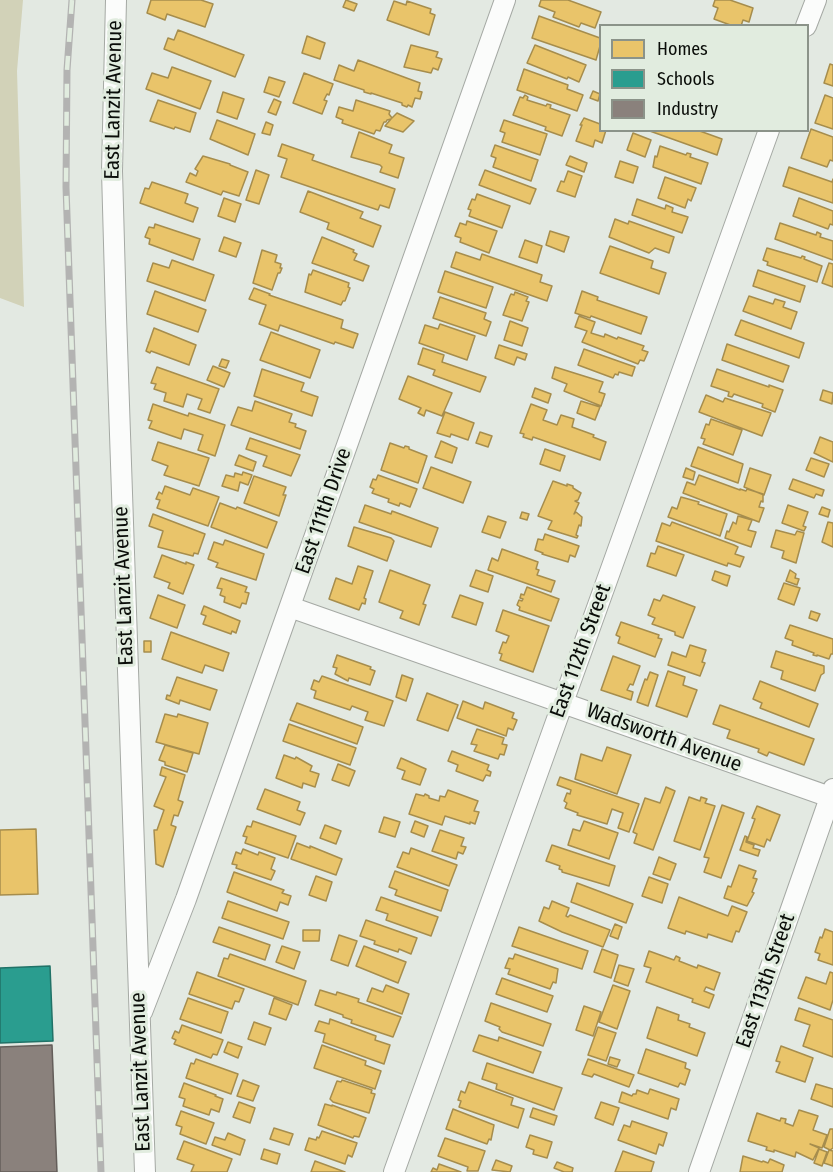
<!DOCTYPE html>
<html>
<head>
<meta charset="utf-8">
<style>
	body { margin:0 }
	#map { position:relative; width:833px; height:1172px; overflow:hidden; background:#e3e9e2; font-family:"Fira Sans Condensed",sans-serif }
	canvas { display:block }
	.legend { position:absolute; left:599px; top:24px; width:210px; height:108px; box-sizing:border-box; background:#e1ecdf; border:2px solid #8b9389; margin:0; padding:8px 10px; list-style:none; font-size:18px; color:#0a0d09 }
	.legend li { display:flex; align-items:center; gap:12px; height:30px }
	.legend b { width:30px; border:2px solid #8b9389 }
</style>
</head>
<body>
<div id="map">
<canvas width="833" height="1172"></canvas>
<ul class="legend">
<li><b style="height:16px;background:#e9c46a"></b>Homes</li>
<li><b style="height:16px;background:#2a9d8f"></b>Schools</li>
<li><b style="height:16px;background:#8a817c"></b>Industry</li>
</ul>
</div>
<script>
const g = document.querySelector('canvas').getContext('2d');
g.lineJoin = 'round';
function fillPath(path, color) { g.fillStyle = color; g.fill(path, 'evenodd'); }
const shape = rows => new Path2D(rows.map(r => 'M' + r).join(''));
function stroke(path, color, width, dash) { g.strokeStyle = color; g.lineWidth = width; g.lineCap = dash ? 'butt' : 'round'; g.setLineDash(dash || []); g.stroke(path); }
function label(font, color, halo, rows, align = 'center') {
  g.font = font + ' "Fira Sans Condensed",sans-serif'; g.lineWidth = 6; g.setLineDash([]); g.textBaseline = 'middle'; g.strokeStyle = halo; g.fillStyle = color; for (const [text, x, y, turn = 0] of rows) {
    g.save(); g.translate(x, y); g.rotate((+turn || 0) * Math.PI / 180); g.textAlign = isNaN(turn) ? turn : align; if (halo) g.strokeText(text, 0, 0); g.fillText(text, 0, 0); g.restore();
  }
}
const green = shape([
	[0,0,23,0,17,71,24,307,0,298]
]);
const homes = shape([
	[151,0,201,0,213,4,205,27,167,14,165,20,147,13,151,0],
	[346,0,357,4,354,11,343,7,346,0],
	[541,0,568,0,601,12,595,28,581,23,579,27,553,17,555,12,539,6,541,0],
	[715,0,730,0,753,8,749,22,743,20,741,26,733,26,714,19,718,8,713,6,715,0],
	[394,1,406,5,407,1,431,9,430,13,435,15,429,35,387,20,394,1],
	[539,16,600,38,600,46,596,60,532,38,539,16],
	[178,30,244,55,235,77,164,49,168,38,174,40,178,30],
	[307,36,325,43,320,59,302,53,307,36],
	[411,45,438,52,436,57,442,59,438,70,433,68,431,73,404,67,411,45],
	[535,45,586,65,579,82,568,77,567,79,527,63,535,45],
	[358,60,420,83,418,91,422,92,420,99,415,98,412,107,408,105,407,107,402,105,402,103,371,93,371,94,364,92,364,90,334,80,339,65,354,71,358,60],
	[830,64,833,65,833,86,824,83,830,64],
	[172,67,211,81,200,109,146,89,152,73,168,78,172,67],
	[524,69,568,85,567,89,583,95,577,111,517,90,524,69],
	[304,73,333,84,329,95,327,94,324,100,327,101,322,114,293,103,304,73],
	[269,77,285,82,279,97,264,92,269,77],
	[593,91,600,94,598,101,590,98,593,91],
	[223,92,244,99,237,119,217,112,223,92],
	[525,95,528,97,527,100,546,106,547,104,551,105,550,108,570,115,562,136,545,130,546,127,513,115,520,97,523,98,525,95],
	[825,95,833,98,833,129,815,123,825,95],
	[274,99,281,102,276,115,268,112,274,99],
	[158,100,196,113,190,132,175,127,174,129,150,121,158,100],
	[356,100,390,111,389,114,392,118,397,113,414,121,403,132,385,126,391,119,387,120,386,122,384,122,380,131,376,130,374,134,342,123,343,120,336,117,339,107,353,111,356,100],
	[584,118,600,124,600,130,606,130,602,143,595,140,593,147,576,141,582,125,580,125,584,118],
	[217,120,255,134,248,155,210,139,217,120],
	[504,120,547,134,540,155,502,142,505,133,500,131,504,120],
	[266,122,273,125,270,135,262,133,266,122],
	[811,129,833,137,833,161,830,160,827,167,801,158,811,129],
	[647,130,697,130,722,139,717,155,647,130],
	[359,132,392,145,389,153,404,158,398,178,380,172,382,167,380,165,351,157,359,132],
	[633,133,651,140,645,157,627,150,633,133],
	[282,144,314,155,312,160,395,189,389,208,380,205,378,210,281,177,287,159,278,156,282,144],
	[495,145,538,160,531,181,493,167,496,158,491,156,495,145],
	[660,146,686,155,687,153,691,154,690,157,708,163,701,184,653,167,655,156,657,157,660,146],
	[203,156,230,164,230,165,248,172,239,196,223,191,221,195,186,182,190,173,196,176,198,171,195,169,203,156],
	[570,156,587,163,584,172,566,165,570,156],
	[620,161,638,167,633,183,615,177,620,161],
	[789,167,832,182,833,179,833,203,783,186,789,167],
	[256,170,269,175,259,204,246,200,256,170],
	[485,170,536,189,530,204,479,185,485,170],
	[568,171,582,176,575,197,557,191,561,181,564,182,568,171],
	[665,177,696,188,691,201,688,199,685,208,658,198,665,177],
	[152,182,188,194,185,203,198,208,193,222,140,203,145,188,149,189,152,182],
	[308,191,363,212,360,218,381,226,373,247,327,229,329,223,300,212,308,191],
	[477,194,510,206,502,228,469,216,471,210,468,209,472,199,475,200,477,194],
	[224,198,241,204,235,222,218,216,224,198],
	[799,198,833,211,833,225,830,224,828,229,793,216,799,198],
	[637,199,665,209,666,205,673,208,672,212,688,217,682,233,632,215,637,199],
	[615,219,628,224,629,221,674,237,669,253,655,248,649,253,609,237,615,219],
	[467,221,497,231,489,253,460,242,461,238,455,236,460,223,466,225,467,221],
	[780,223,816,235,817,232,821,234,820,237,833,241,833,260,775,239,780,223],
	[155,224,200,239,193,260,149,244,150,239,145,237,149,227,154,228,155,224],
	[550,231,569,237,564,252,546,245,550,231],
	[224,237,241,243,236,257,219,251,224,237],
	[322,237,354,250,353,252,357,254,354,260,369,266,363,281,312,263,322,237],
	[525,240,542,246,537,263,519,257,525,240],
	[610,246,653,261,651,268,666,273,659,294,600,273,610,246],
	[767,248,801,258,802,256,805,257,804,259,822,266,817,282,767,265,768,262,763,260,767,248],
	[262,250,277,255,275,262,281,264,280,268,282,268,280,273,278,273,272,290,253,283,262,250],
	[456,252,480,260,482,254,542,275,540,282,552,286,547,301,451,267,456,252],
	[172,260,214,275,205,301,147,281,153,263,169,268,172,260],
	[829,263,833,264,833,287,822,283,829,263],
	[313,270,349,283,348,287,350,288,345,301,343,301,341,305,305,292,309,274,311,275,313,270],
	[758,270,805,286,800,302,753,286,758,270],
	[445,271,493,287,486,308,438,292,445,271],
	[254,288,270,294,269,295,343,320,341,328,358,334,353,348,335,342,334,344,280,325,278,331,259,324,266,305,249,299,254,288],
	[155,291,206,310,198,332,147,314,155,291],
	[582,291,598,297,597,300,647,317,641,334,591,316,590,318,575,313,582,291],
	[515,292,528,297,526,301,529,302,522,321,503,315,510,296,511,294,514,295,515,292],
	[749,296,773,304,775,299,785,302,783,307,797,312,791,329,743,311,749,296],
	[440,297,486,313,484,319,491,322,486,336,433,318,440,297],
	[579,316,595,322,591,333,604,337,605,334,617,339,618,337,644,346,642,350,648,352,644,361,640,360,638,364,582,342,587,331,575,327,579,316],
	[741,320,804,343,799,358,735,335,741,320],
	[510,321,528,328,522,346,504,340,510,321],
	[440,324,475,336,467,360,419,343,425,325,438,329,440,324],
	[154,328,196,345,189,365,151,351,150,353,146,351,154,328],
	[271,332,320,350,310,378,260,360,271,332],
	[727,344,789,366,783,382,722,360,727,344],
	[499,345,527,354,525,360,517,357,514,365,495,358,499,345],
	[423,348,444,355,442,362,486,377,480,392,433,375,435,370,418,364,423,348],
	[584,349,635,367,632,376,619,372,618,375,615,374,613,378,578,365,584,349],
	[222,359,229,361,226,368,219,366,222,359],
	[213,366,230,373,224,387,207,380,213,366],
	[157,367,219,389,210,413,198,409,202,399,187,394,183,407,164,401,166,393,154,389,156,384,151,383,157,367],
	[555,367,603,382,599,392,605,394,601,406,564,391,567,384,552,378,555,367],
	[262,369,304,383,301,391,318,397,312,416,254,396,262,369],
	[717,369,769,387,769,385,783,390,775,412,762,407,763,404,734,394,732,397,728,396,729,392,711,386,717,369],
	[408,376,452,393,442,416,426,410,424,416,418,413,421,408,399,399,408,376],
	[535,388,551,394,548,403,532,397,535,388],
	[823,390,833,393,832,404,820,400,823,390],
	[706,395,723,402,725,398,771,413,762,436,699,412,706,395],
	[255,401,292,414,289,422,296,424,295,427,306,431,300,449,231,425,238,407,252,411,255,401],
	[581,401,600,407,595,420,577,413,581,401],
	[153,404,188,416,189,413,225,425,215,456,198,450,203,435,184,429,181,439,149,428,152,421,148,420,153,404],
	[531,404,547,410,543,420,557,425,561,415,574,419,572,427,594,435,593,437,606,442,600,460,533,437,532,440,523,437,524,434,520,433,531,404],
	[445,412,474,423,468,440,451,434,450,437,437,433,445,412],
	[711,419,742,430,733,455,703,444,705,439,701,438,706,424,709,425,711,419],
	[480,432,492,436,488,447,476,443,480,432],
	[820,437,833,442,833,462,814,453,820,437],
	[250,438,300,455,291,476,263,466,267,456,246,449,250,438],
	[441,441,457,448,452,463,435,457,441,441],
	[158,442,209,458,199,486,164,475,168,466,152,460,158,442],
	[390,443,404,448,405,446,409,447,409,449,427,456,418,483,381,470,390,443],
	[698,447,743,464,738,483,691,466,698,447],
	[545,449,565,456,560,471,540,464,545,449],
	[239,455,256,462,253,471,235,465,239,455],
	[811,458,829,464,824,477,806,470,811,458],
	[431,467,471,482,463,503,423,488,431,467],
	[686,468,695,472,693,480,683,477,686,468],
	[750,468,771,475,764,495,744,487,750,468],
	[243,472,252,475,248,485,240,482,238,491,222,486,226,475,234,477,235,473,242,475,243,472],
	[378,475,417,489,410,507,400,503,399,506,388,502,389,499,372,493,374,489,370,487,373,479,376,480,378,475],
	[699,475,740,490,740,489,746,491,747,489,763,494,763,502,761,501,759,507,764,508,759,522,683,493,687,482,695,485,699,475],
	[254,476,286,487,283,495,286,495,279,516,244,503,254,476],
	[793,479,824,490,822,496,816,494,814,498,789,489,793,479],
	[553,481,567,486,567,484,573,486,573,488,581,493,578,500,575,501,579,503,574,514,576,512,582,517,581,526,579,525,576,535,578,536,577,538,548,529,552,521,538,516,553,481],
	[165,486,190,495,193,488,219,497,208,526,157,508,160,500,156,499,159,492,162,494,165,486],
	[681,497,699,502,698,504,727,514,720,536,668,517,672,507,677,509,681,497],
	[220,503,236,509,237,507,277,522,267,548,211,527,220,503],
	[365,505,391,514,392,511,438,528,431,547,359,522,365,505],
	[788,505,808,512,803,526,806,527,804,531,782,523,788,505],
	[822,507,830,510,828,517,819,514,822,507],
	[522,512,529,514,527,520,520,518,522,512],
	[153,514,205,534,198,554,194,553,193,556,158,547,163,531,149,526,153,514],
	[488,516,506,522,500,538,482,532,488,516],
	[738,516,752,520,748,530,756,532,751,547,725,538,727,531,729,532,733,522,736,524,738,516],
	[672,522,734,545,738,547,735,554,744,557,740,567,728,563,727,566,656,541,662,523,670,526,672,522],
	[828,522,833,523,833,547,822,542,828,522],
	[354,527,391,538,394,541,387,561,348,546,354,527],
	[776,530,795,535,797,531,804,533,796,563,782,558,784,551,771,547,776,530],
	[545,534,579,546,575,557,570,555,568,562,542,554,543,553,535,550,538,539,543,540,545,534],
	[225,540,264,554,256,580,216,567,218,563,208,559,214,542,223,545,225,540],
	[658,546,684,555,676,576,647,566,651,553,655,554,658,546],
	[502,549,538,562,536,569,539,570,537,575,555,581,551,592,488,570,492,558,498,561,502,549],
	[162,555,186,564,186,562,194,565,183,594,168,588,170,583,154,577,162,555],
	[358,566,373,571,364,598,366,599,365,604,362,603,359,610,329,599,336,578,352,584,358,566],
	[390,570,430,585,423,604,426,605,419,625,400,618,403,611,379,602,390,570],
	[476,570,493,576,488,592,470,586,476,570],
	[790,570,796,574,795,578,799,579,797,585,786,581,790,570],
	[715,571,730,576,727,586,712,580,715,571],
	[221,578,247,587,245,592,249,593,246,604,242,603,240,608,224,602,225,597,220,595,222,589,217,588,221,578],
	[784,583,800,588,794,605,778,599,784,583],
	[527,587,559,599,551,621,519,610,520,607,517,605,519,600,522,601,523,599,520,598,521,594,524,595,527,587],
	[158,595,185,605,177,628,150,618,158,595],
	[460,595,483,603,476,625,452,617,460,595],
	[663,595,695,607,683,638,675,635,675,632,652,624,655,618,648,615,654,599,660,601,663,595],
	[204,606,240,621,236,633,232,631,231,634,203,624,206,616,201,614,204,606],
	[503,610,549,626,533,672,500,660,502,654,499,653,503,642,506,643,509,636,496,631,503,610],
	[811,611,820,614,817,621,809,618,811,611],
	[621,622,659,635,658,638,662,639,655,657,618,643,620,637,616,635,621,622],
	[790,625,833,639,833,654,831,654,829,659,817,655,817,656,813,655,814,653,792,645,793,641,785,638,790,625],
	[171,632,229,653,223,671,205,665,202,673,162,659,171,632],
	[144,641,151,641,151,652,144,652,144,641],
	[690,645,706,650,702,662,705,663,700,676,668,665,672,652,686,657,690,645],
	[776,651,824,666,824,673,821,675,815,691,781,679,783,671,771,667,776,651],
	[337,655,371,667,370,669,375,671,370,685,349,678,348,681,335,674,337,668,333,667,337,655],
	[613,656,640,666,633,685,630,684,627,690,633,692,631,700,601,690,613,656],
	[668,671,685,677,683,685,697,690,687,717,656,706,668,671],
	[650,672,658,675,648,706,637,702,645,679,647,680,650,672],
	[402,675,413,679,406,701,396,697,402,675],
	[322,676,393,701,384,726,365,720,368,712,352,706,350,710,314,698,316,691,311,689,314,680,319,682,322,676],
	[177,677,217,690,210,710,180,700,179,704,166,699,167,695,170,696,177,677],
	[760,681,818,704,809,727,760,708,762,703,753,699,760,681],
	[427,693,458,705,448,731,417,720,427,693],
	[463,701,483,709,485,702,514,713,512,718,517,720,513,730,508,728,506,736,457,718,463,701],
	[297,703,363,727,357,744,290,720,297,703],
	[720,705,814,739,804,765,769,752,767,756,758,752,759,749,727,738,730,730,713,724,720,705],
	[165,714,177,717,178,714,208,723,199,754,156,742,165,714],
	[289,724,356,748,350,765,283,741,289,724],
	[477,729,504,738,502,744,507,745,504,755,500,754,498,759,474,751,477,745,471,744,477,729],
	[165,745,193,753,187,772,165,765,165,762,159,760,165,745],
	[607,747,631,755,617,794,575,779,581,754,602,761,607,747],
	[452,751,489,765,487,770,491,772,490,776,486,775,483,781,456,771,458,765,448,761,452,751],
	[284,755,295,759,296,757,312,766,310,771,319,774,315,787,303,783,302,788,276,778,284,755],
	[401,758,426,769,420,785,402,779,405,771,397,768,401,758],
	[338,764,355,771,349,786,332,780,338,764],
	[162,767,185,775,178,800,183,802,178,816,174,815,171,825,176,827,163,867,156,864,154,830,157,830,164,810,154,806,166,777,160,775,162,767],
	[560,777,639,804,629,832,618,828,623,813,612,809,607,824,577,815,578,813,565,808,567,803,564,801,567,793,570,794,571,790,557,785,560,777],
	[666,787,675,791,653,850,634,843,637,834,633,832,645,798,660,803,666,787],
	[265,789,300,802,297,810,305,813,300,825,257,809,265,789],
	[448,790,478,801,474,811,479,812,475,824,470,822,470,824,445,816,442,825,409,814,416,794,424,796,425,794,429,796,429,798,439,801,440,796,445,797,448,790],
	[689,797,700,801,701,797,707,799,705,803,715,806,700,850,674,841,689,797],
	[722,805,744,813,721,878,704,872,709,858,704,857,722,805],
	[757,806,780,815,770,841,767,839,764,847,747,841,755,819,752,818,757,806],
	[384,817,400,822,395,837,379,832,384,817],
	[253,821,296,836,288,858,245,843,247,837,243,836,247,826,251,827,253,821],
	[415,821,428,826,424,837,411,832,415,821],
	[584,821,618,833,609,859,568,845,573,829,580,831,584,821],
	[325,825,341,831,336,844,320,838,325,825],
	[36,829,38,894,0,895,0,830,36,829],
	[440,830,464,838,461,846,466,847,463,854,458,852,456,859,432,851,440,830],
	[745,836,747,837,746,842,754,845,753,848,760,850,758,856,740,850,745,836],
	[297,843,310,848,310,846,342,859,336,875,291,859,297,843],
	[552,845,615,866,609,886,562,872,562,870,559,869,560,866,546,861,552,845],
	[411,848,457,865,449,886,397,867,403,852,409,854,411,848],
	[243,849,258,855,259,852,275,858,271,869,275,871,271,880,236,868,237,865,232,864,236,852,241,854,243,849],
	[659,857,676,864,670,880,653,874,659,857],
	[739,865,756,871,753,878,757,879,752,892,754,893,747,906,724,898,728,886,731,887,739,865],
	[395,871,448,890,441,911,395,895,397,890,389,887,395,871],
	[234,872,284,890,282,893,291,896,288,905,280,902,277,911,227,892,234,872],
	[316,876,332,882,326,901,309,895,316,876],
	[649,877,668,884,662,903,642,896,649,877],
	[577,883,633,904,626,923,571,902,577,883],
	[381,897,438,917,431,936,386,920,388,914,376,910,381,897],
	[679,897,728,916,732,906,747,912,739,932,736,931,732,942,708,934,707,938,686,931,685,934,668,928,679,897],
	[228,901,289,922,283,939,222,918,228,901],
	[552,901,569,908,566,916,568,917,570,915,610,930,603,947,562,932,539,921,544,907,549,909,552,901],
	[366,920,417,938,411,954,399,949,398,952,374,944,375,941,360,936,366,920],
	[615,924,622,927,618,939,610,936,615,924],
	[219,927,270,945,265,960,213,942,219,927],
	[519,927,588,951,582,969,512,946,519,927],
	[825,929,833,932,833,965,818,960,820,954,815,952,820,937,822,938,825,929],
	[303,930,320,930,319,941,303,941,303,930],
	[339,935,357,941,348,966,331,960,339,935],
	[282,946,300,952,294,969,276,962,282,946],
	[364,946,406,962,398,983,356,966,364,946],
	[602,949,618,955,611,978,594,972,602,949],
	[649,951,674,960,676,956,680,958,679,961,697,968,698,965,720,973,714,990,706,987,704,991,714,995,709,1008,692,1002,693,999,646,982,651,968,644,966,649,951],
	[230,954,306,981,298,1005,218,976,224,958,228,959,230,954],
	[515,954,558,969,556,983,553,982,550,989,508,974,510,969,505,968,509,958,513,959,515,954],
	[619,965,634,969,628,986,614,981,619,965],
	[197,972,244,989,239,1002,235,1001,232,1009,189,994,197,972],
	[830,972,833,973,833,1000,830,1010,798,998,806,977,826,984,830,972],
	[502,978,553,996,547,1012,496,994,502,978],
	[386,985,409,994,402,1014,367,1001,372,988,383,992,386,985],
	[613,985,630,991,617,1029,599,1022,613,985],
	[320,990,336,995,337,992,359,999,358,1002,401,1017,393,1037,351,1023,352,1020,343,1017,343,1015,315,1005,320,990],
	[188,998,228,1012,221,1033,180,1019,188,998],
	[274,998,292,1005,286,1020,269,1014,274,998],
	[491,1003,551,1024,543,1046,502,1032,499,1029,500,1027,485,1021,491,1003],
	[584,1006,601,1012,593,1036,576,1030,584,1006],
	[657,1007,679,1015,678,1020,690,1024,689,1027,705,1033,697,1056,647,1038,657,1007],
	[799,1008,833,1020,833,1057,803,1046,810,1025,795,1020,799,1008],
	[330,1019,376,1036,375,1040,390,1045,384,1064,323,1042,325,1034,315,1031,319,1021,329,1024,330,1019],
	[254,1022,271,1028,265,1045,248,1039,254,1022],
	[182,1025,223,1040,217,1055,213,1054,211,1058,174,1044,176,1040,172,1038,175,1031,179,1033,182,1025],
	[598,1027,616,1033,606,1061,588,1055,598,1027],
	[479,1035,498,1041,499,1037,541,1052,533,1073,473,1051,479,1035],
	[228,1042,242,1047,238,1058,224,1052,228,1042],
	[322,1045,366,1061,365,1065,381,1071,375,1089,314,1068,322,1045],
	[781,1046,813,1058,805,1082,776,1072,780,1062,776,1061,781,1046],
	[646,1049,686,1063,685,1068,690,1070,685,1085,680,1083,678,1087,638,1073,646,1049],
	[610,1057,620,1060,617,1067,608,1064,610,1057],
	[196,1059,238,1074,231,1094,186,1078,191,1063,194,1064,196,1059],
	[588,1059,634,1075,629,1087,594,1074,592,1077,582,1074,588,1059],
	[487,1063,562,1088,554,1110,496,1089,497,1084,482,1079,487,1063],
	[243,1080,259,1086,253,1101,237,1096,243,1080],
	[342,1080,372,1090,371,1093,375,1094,369,1113,333,1102,330,1099,337,1081,341,1082,342,1080],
	[469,1082,513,1098,511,1105,524,1109,518,1128,459,1107,461,1101,458,1100,461,1091,465,1093,469,1082],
	[184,1083,216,1095,215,1096,223,1099,219,1112,211,1109,209,1115,183,1106,185,1099,179,1097,184,1083],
	[816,1084,833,1089,833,1107,811,1099,816,1084],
	[650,1089,679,1099,676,1110,671,1108,668,1119,619,1102,622,1092,632,1096,633,1094,636,1094,637,1090,648,1094,650,1089],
	[239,1102,255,1108,250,1123,233,1117,239,1102],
	[601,1102,619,1108,613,1125,595,1118,601,1102],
	[325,1104,332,1106,332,1105,366,1118,359,1137,354,1136,353,1138,318,1125,325,1104],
	[533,1108,557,1116,554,1125,530,1117,533,1108],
	[453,1109,494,1125,491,1140,489,1139,487,1144,446,1129,453,1109],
	[799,1110,818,1116,813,1130,827,1135,822,1148,810,1144,819,1148,813,1160,796,1152,795,1157,774,1150,774,1152,766,1150,767,1147,748,1141,757,1113,780,1121,781,1118,786,1119,785,1123,793,1126,799,1110],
	[181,1111,214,1123,206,1144,180,1134,182,1127,176,1125,181,1111],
	[632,1121,667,1133,663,1146,659,1144,656,1154,618,1140,624,1125,630,1127,632,1121],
	[274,1128,293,1134,289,1145,270,1139,274,1128],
	[830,1129,833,1129,833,1148,830,1150,824,1147,830,1129],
	[322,1131,357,1143,352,1157,348,1155,345,1164,305,1150,309,1138,316,1140,317,1137,319,1138,322,1131],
	[228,1133,245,1140,240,1155,212,1145,215,1137,225,1140,228,1133],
	[530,1135,552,1142,547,1158,533,1154,534,1150,526,1147,530,1135],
	[445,1138,485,1151,478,1171,467,1171,468,1167,438,1156,445,1138],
	[184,1141,232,1159,227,1172,191,1172,194,1165,177,1159,184,1141],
	[264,1149,280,1154,277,1164,261,1159,264,1149],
	[819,1149,827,1152,822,1166,814,1163,819,1149],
	[829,1150,833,1151,833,1166,824,1163,829,1150],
	[623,1151,654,1162,651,1172,615,1172,623,1151],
	[743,1156,762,1162,763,1161,768,1163,770,1159,784,1165,782,1172,740,1172,743,1156],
	[496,1160,512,1166,510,1172,492,1170,496,1160],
	[315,1161,345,1172,311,1172,315,1161],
	[557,1162,573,1168,572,1172,564,1172,554,1168,557,1162],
	[439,1164,461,1172,431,1172,433,1168,437,1170,439,1164]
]);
const schools = shape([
	[50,966,53,1041,0,1043,0,968,50,966]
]);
const industry = shape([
	[52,1045,57,1172,0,1172,0,1047,52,1045]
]);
const street = shape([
	[116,0,112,171,116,316,145,1172],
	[806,26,816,0],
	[290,607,833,798],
	[142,1012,186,899,505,0],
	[394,1172,769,130],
	[699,1172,833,789]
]);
const rail = shape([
	[72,0,67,70,66,187,101,1172]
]);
const streetNames = [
	["East Lanzit Avenue",114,100,-89],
	["East 111th Drive",324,511,-71],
	["East Lanzit Avenue",124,586,-92],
	["East 112th Street",581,651,-70],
	["Wadsworth Avenue",664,738,20],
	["East 113th Street",766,981,-71],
	["East Lanzit Avenue",141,1072,-92]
];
fillPath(green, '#d2d2b8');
fillPath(homes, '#e9c46a');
stroke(homes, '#a68d4d', 1.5);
fillPath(schools, '#2a9d8f');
stroke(schools, '#207267', 1.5);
fillPath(industry, '#8a817c');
stroke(industry, '#645e5a', 1.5);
stroke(street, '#a5a9a4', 22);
stroke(street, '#fbfcfb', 20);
stroke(rail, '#b3b3b2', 7);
stroke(rail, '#e1ecdf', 4.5, [14]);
label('21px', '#0a0d09', '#e1ecdf', streetNames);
</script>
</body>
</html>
